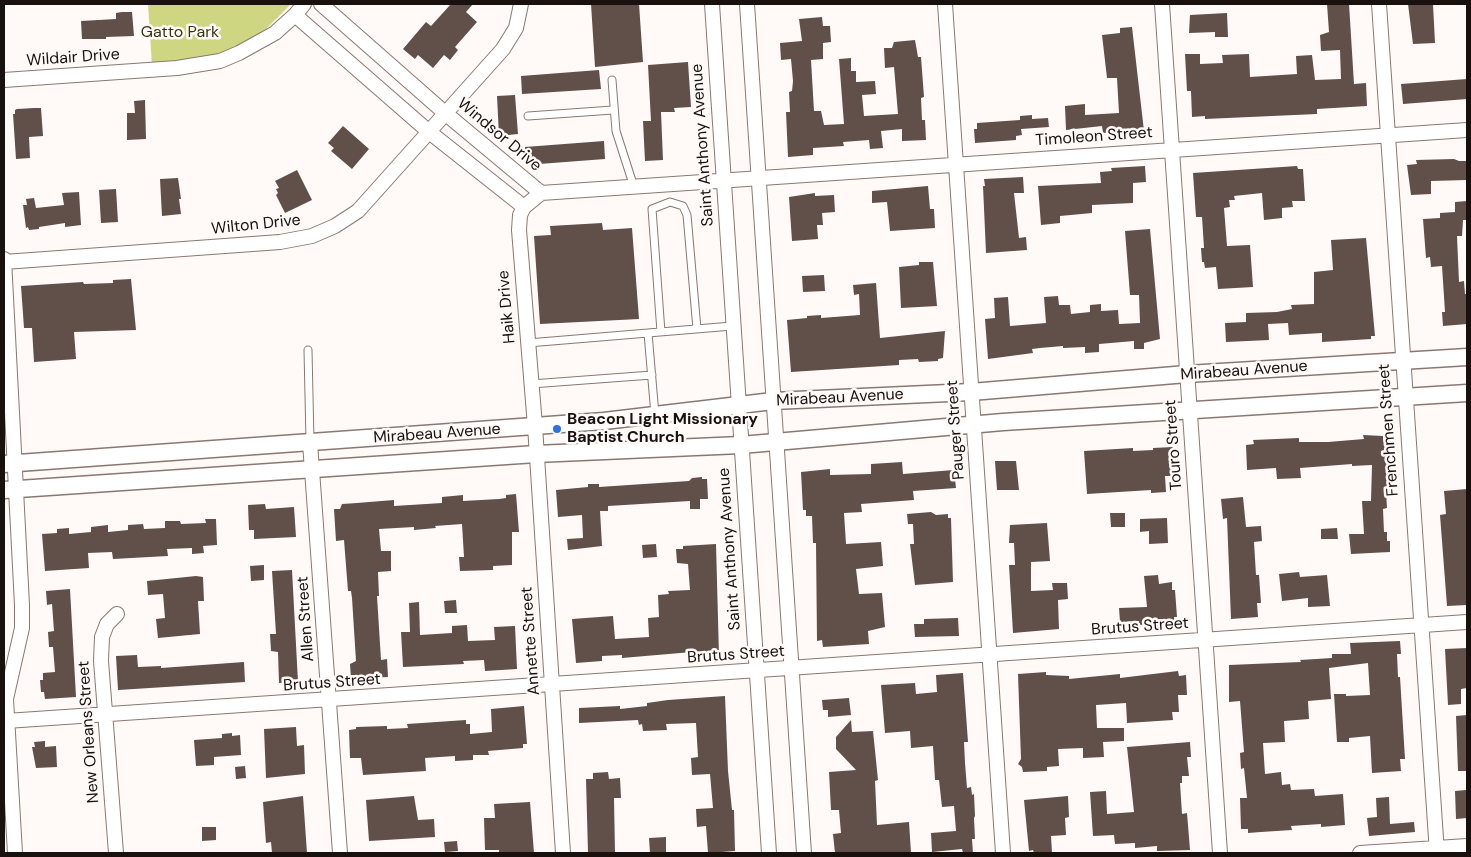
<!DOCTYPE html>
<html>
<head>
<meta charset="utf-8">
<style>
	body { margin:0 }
	#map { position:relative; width:1471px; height:857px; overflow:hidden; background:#fffaf8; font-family:"DM Sans",sans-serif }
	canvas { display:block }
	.frame { position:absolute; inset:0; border:5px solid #18110e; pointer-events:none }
</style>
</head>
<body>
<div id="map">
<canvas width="1471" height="857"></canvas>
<div class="frame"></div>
</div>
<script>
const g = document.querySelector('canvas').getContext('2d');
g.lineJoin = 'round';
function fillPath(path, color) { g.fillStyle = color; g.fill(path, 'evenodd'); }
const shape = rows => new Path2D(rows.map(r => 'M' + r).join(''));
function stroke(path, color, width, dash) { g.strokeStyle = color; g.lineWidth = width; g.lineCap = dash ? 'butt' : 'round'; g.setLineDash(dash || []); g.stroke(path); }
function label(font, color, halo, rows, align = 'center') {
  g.font = font + ' "DM Sans",sans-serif'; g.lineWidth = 5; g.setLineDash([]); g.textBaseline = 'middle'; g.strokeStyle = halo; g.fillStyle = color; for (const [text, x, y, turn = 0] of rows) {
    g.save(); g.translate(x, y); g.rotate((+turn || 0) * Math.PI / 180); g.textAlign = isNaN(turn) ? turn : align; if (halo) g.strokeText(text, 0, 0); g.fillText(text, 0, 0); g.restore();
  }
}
const green = shape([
	[148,4,291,4,266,29,231,49,206,58,152,66]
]);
const building = shape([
	[451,4,473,4,466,12,477,22,455,47,458,50,450,60,444,55,433,68,418,55,415,59,403,49,426,22,431,26],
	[591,4,639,4,643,62,595,67],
	[1327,4,1349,4,1354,84,1366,83,1367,106,1317,109,1317,114,1205,119,1205,116,1192,117,1191,91,1187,91,1185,54,1200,54,1200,64,1223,63,1222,55,1249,54,1250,77,1297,74,1296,56,1312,55,1315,80,1341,79,1340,50,1321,51,1320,35,1329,32],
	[1408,4,1433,4,1435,43,1413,44],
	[122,12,132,12,134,36,106,37,106,39,82,39,81,21,116,19,116,13],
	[1227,13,1228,37,1215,37,1215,32,1189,33,1190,15],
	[822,17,823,26,830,26,831,42,823,43,823,59,811,60,814,111,821,111,824,125,844,124,839,59,851,58,851,71,856,71,856,82,875,81,876,94,862,95,864,116,898,114,894,67,885,68,884,48,892,48,894,42,915,40,918,57,921,57,924,97,921,98,922,120,925,120,926,140,902,141,902,129,881,131,883,148,870,149,869,140,843,142,844,146,813,148,813,155,788,157,786,112,790,112,789,92,792,91,793,81,791,59,781,60,780,43,802,41,799,19],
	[1132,27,1144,131,1103,133,1102,126,1066,130,1065,106,1085,104,1085,115,1119,113,1117,78,1107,78,1102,35,1120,33,1120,28],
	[688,62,691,107,674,108,675,112,661,112,663,160,645,161,643,121,651,121,648,65],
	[599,70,601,89,522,94,521,76],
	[1467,79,1467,99,1403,104,1401,84],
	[515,95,518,134,499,136,497,96],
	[145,100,146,139,127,140,127,113,135,113,134,101],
	[34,108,41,108,43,136,29,137,30,158,16,159,13,114,15,114,15,110,17,109],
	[1032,115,1032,119,1048,118,1049,127,1021,129,1022,135,1016,136,1016,140,975,143,974,129,977,129,977,123,1020,120,1020,116],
	[343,126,369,149,352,169,331,151,334,148,328,143],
	[604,141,605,159,526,165,525,147],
	[1454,159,1459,161,1467,161,1467,180,1431,181,1431,194,1411,195,1407,165,1417,164,1416,160],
	[1145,166,1146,182,1133,183,1133,203,1092,205,1092,213,1060,216,1060,223,1041,225,1038,186,1101,183,1100,172,1112,171,1111,168],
	[1297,166,1298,169,1303,169,1305,201,1292,201,1293,207,1282,208,1282,218,1264,220,1262,193,1234,196,1235,200,1229,200,1230,207,1224,208,1227,246,1250,245,1253,287,1218,289,1216,267,1205,268,1204,262,1202,262,1201,248,1204,248,1202,217,1196,217,1193,173],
	[297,170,312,200,285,213,276,195,278,193,276,189,279,188,275,181],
	[1023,177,1024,193,1014,193,1019,238,1026,237,1027,250,986,253,983,186,985,186,984,179],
	[178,178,181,199,179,199,181,214,162,216,160,179],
	[928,186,930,209,934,209,935,228,890,231,887,202,872,203,872,191],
	[116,189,118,222,101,223,99,190],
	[79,192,81,225,65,227,65,223,39,227,39,229,29,230,28,227,26,228,23,205,27,205,26,199,34,198,36,208,64,205,62,193],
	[815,193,815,196,834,195,835,212,822,213,823,225,817,225,818,239,792,241,789,197],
	[1467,201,1467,220,1463,220,1462,236,1457,236,1459,282,1464,281,1465,294,1467,294,1467,324,1443,326,1442,312,1445,312,1442,266,1431,267,1430,257,1426,258,1423,219,1440,218,1440,213,1455,212,1455,202],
	[602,223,603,230,632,228,639,319,540,324,534,236,551,235,550,226],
	[1150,229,1160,339,1144,343,1144,349,1134,349,1134,341,1099,344,1099,352,1085,353,1085,347,1063,348,1063,346,1040,348,1032,349,1033,353,988,359,985,319,995,318,994,298,1008,297,1010,326,1046,323,1044,297,1058,296,1059,305,1070,305,1071,314,1090,312,1090,305,1101,304,1101,311,1118,310,1119,324,1140,323,1139,295,1130,295,1125,231],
	[1366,238,1375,336,1371,336,1371,339,1322,342,1322,333,1289,335,1288,323,1268,324,1269,340,1226,342,1225,323,1246,322,1246,313,1277,312,1292,309,1291,305,1314,304,1314,272,1333,270,1331,240],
	[919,262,933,262,937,306,901,308,899,267,919,265],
	[824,275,825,291,803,292,802,276],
	[131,279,136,330,74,332,76,359,34,362,32,328,24,328,21,286,83,282,84,284,113,283,113,280],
	[876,283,880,338,945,331,943,358,938,359,938,361,919,362,918,359,899,360,899,365,791,372,787,320,807,318,807,316,821,315,821,318,860,315,859,294,854,295,853,285],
	[1363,435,1383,436,1383,440,1388,442,1389,492,1386,492,1387,508,1383,509,1384,532,1387,532,1387,541,1390,541,1390,552,1351,554,1349,534,1364,534,1362,501,1371,501,1372,465,1352,466,1352,464,1300,468,1301,478,1277,479,1276,468,1247,470,1246,445,1254,444,1253,440,1299,438,1299,442,1328,442,1364,439],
	[1173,447,1175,476,1165,476,1166,492,1151,493,1151,490,1087,494,1084,451,1133,448,1133,451,1153,450,1153,448],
	[995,461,1016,461,1019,490,997,490],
	[902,462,903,474,954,470,956,488,913,491,914,500,861,504,862,512,844,513,846,544,881,542,883,566,856,569,859,594,882,593,885,627,868,631,869,644,823,647,822,640,817,641,816,543,813,543,812,516,806,516,806,510,803,510,801,472,830,469,830,475,871,474,871,464],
	[702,477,702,479,707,479,708,499,700,499,700,509,690,509,690,501,608,506,608,511,600,511,602,546,568,550,567,539,583,538,582,515,558,517,556,490,588,487,588,484,599,484,599,487,689,481,692,478],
	[1467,489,1467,605,1447,606,1440,515,1446,514,1444,491],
	[516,494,519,532,512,532,512,565,493,566,493,570,460,571,459,557,464,557,462,524,435,526,436,528,414,530,414,527,379,529,381,551,391,551,391,571,378,572,379,596,377,596,381,660,387,659,388,677,351,679,350,664,356,661,352,598,351,591,348,591,344,540,336,541,334,509,340,509,342,504,357,503,394,500,394,506,442,503,442,497,463,495,463,501,499,499,506,498,506,495],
	[1243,497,1246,527,1261,526,1262,541,1254,542,1256,575,1259,575,1261,603,1257,603,1258,617,1231,619,1227,518,1223,519,1221,499],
	[265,504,266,509,294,507,296,537,254,539,254,530,249,530,248,505],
	[931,512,936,515,948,514,948,518,951,518,953,582,915,585,910,544,914,544,913,524,908,524,907,514],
	[1110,513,1125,513,1125,527,1111,527],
	[1167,518,1168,543,1149,544,1149,531,1140,532,1140,519],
	[205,519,216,519,217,545,203,546,204,553,192,554,192,548,167,549,168,556,113,559,112,552,88,553,89,568,45,571,42,534,57,533,57,529,69,528,69,534,91,532,91,527,108,525,108,532,128,530,128,525,143,524,144,529,165,528,165,521,180,521,181,524,206,523],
	[1047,523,1050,561,1031,562,1031,591,1053,590,1052,583,1067,583,1068,599,1058,600,1059,629,1013,633,1009,565,1015,565,1014,543,1009,543,1010,525],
	[1337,528,1338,539,1321,539,1321,529],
	[656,544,657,557,643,558,642,545],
	[716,544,719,656,692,658,692,652,622,658,622,655,602,656,602,661,576,663,572,619,613,616,615,639,649,637,648,618,659,617,658,595,669,594,668,591,690,590,688,564,677,563,676,549,683,549,683,546],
	[264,565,264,580,251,581,250,566],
	[292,570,298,682,279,683,278,652,271,651,270,634,276,634,272,571],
	[1299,572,1300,577,1327,575,1330,606,1308,607,1308,598,1282,601,1279,574],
	[1158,575,1159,584,1172,582,1172,590,1175,590,1177,617,1174,617,1175,623,1139,625,1139,621,1120,622,1119,608,1147,607,1144,576],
	[196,576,203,577,204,601,198,601,200,634,158,638,156,619,165,618,163,594,148,595,147,581],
	[70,589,76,697,45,699,44,692,41,692,40,680,43,680,43,673,55,672,53,647,49,647,48,632,54,631,52,604,47,605,46,591],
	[456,600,457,613,445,613,444,601],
	[419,602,420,635,452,633,452,626,467,625,468,641,495,640,494,627,515,626,517,669,485,671,484,660,463,661,464,664,403,667,401,632,410,632,409,603],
	[958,618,959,636,915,637,914,624,924,624,924,619],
	[1400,641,1401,654,1397,654,1398,677,1400,677,1405,759,1400,759,1401,771,1372,773,1370,736,1349,738,1349,742,1337,742,1334,694,1346,694,1346,696,1370,695,1368,663,1329,668,1331,699,1308,701,1309,719,1284,721,1285,742,1263,743,1265,774,1281,772,1282,785,1290,784,1291,790,1314,789,1315,796,1343,794,1345,825,1321,827,1321,824,1291,826,1292,830,1261,832,1248,833,1248,829,1241,829,1240,798,1247,798,1244,768,1241,769,1240,753,1244,752,1240,701,1229,702,1229,665,1301,662,1300,660,1332,658,1332,654,1351,654,1350,643],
	[1467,648,1467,688,1461,689,1461,704,1448,705,1445,649],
	[137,655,138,667,161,666,161,668,244,662,245,682,118,690,116,656],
	[1178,671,1179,676,1186,675,1187,695,1178,695,1179,712,1172,712,1173,720,1127,723,1126,703,1096,705,1097,728,1124,728,1124,741,1103,742,1104,757,1083,758,1083,748,1058,749,1059,766,1047,767,1047,771,1023,772,1022,767,1018,764,1021,759,1018,674,1046,672,1046,675,1069,676,1069,679,1120,674,1120,678],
	[963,673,968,742,964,742,965,763,967,788,971,787,972,795,974,794,975,816,974,818,975,839,972,839,973,853,963,853,962,849,932,852,931,833,956,831,954,806,942,807,939,780,935,780,933,746,911,748,910,731,885,733,881,685,915,683,916,694,937,692,936,675],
	[725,696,728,771,732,810,734,810,735,851,708,853,706,826,697,827,696,809,713,808,710,774,692,775,691,758,698,757,696,723,666,724,667,730,643,731,642,724,639,725,638,720,579,723,579,708,620,706,620,709,647,706,647,703,668,700],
	[849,698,851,715,828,717,828,710,823,710,822,700],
	[524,706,527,744,523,744,523,748,488,751,489,755,473,755,473,760,455,761,455,756,425,758,426,771,363,775,361,758,350,758,349,730,356,729,356,727,387,726,387,729,408,728,407,724,466,720,466,724,470,724,470,734,492,732,491,709],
	[1467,715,1467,771,1458,771,1456,716],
	[851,720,852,732,873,731,878,780,875,781,877,825,909,822,911,853,835,853,833,834,841,833,839,810,831,810,829,772,856,770,836,749,836,737],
	[296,727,297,746,304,745,305,774,266,778,264,729],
	[232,733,232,736,240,735,241,755,214,757,214,765,196,766,194,740,222,738,222,734],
	[45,741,45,747,56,746,57,767,36,768,32,747,35,747,34,742],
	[1190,742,1191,757,1187,757,1189,776,1182,776,1182,783,1180,783,1182,814,1187,813,1190,850,1157,851,1157,846,1135,848,1135,843,1115,844,1114,835,1093,836,1090,792,1106,791,1107,814,1134,812,1127,747],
	[245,766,246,778,236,779,235,767],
	[608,772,609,779,620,778,621,798,614,798,615,853,588,853,586,779,593,779,593,773],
	[1466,790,1467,818,1456,819,1455,791],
	[303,796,307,853,272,853,271,842,266,843,263,802],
	[414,796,418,820,434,819,435,837,369,841,366,800],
	[1068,796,1069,817,1065,818,1066,835,1051,836,1052,853,1034,853,1033,850,1029,851,1024,800],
	[1389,797,1390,824,1414,822,1415,832,1369,836,1367,818,1377,817,1376,798],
	[530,802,534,853,499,853,499,850,485,850,484,818,495,818,494,804],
	[202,827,216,827,216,840,202,841],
	[666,837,666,853,650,853,649,838],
	[457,841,458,851,445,852,444,842]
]);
const service = shape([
	[612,80,616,131,634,187],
	[528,116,613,110],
	[661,332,652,209,670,202,683,206,687,215,697,329],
	[648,333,655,415],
	[528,343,732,326],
	[308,350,310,442],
	[531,384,652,375]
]);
const minor = shape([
	[321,4,445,113,541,193,1467,130],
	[712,4,769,853],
	[747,4,804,853],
	[945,4,1003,853],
	[1162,4,1220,853],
	[1379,4,1437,853],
	[295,15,428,131,524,207],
	[4,80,177,68,220,61,239,53,275,33,295,15,304,4],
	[541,193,524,207,520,215,519,230,535,426,563,853],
	[4,259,22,605,22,628,6,699,15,853],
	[4,262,280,242,312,236,335,226,358,211,503,49,516,28,521,4],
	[310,443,340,853],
	[6,721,1467,622],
	[116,853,101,661,102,637,107,624,117,614],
	[1360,853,1467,846]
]);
const tertiary = shape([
	[4,464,604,421,773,401,971,392,1187,374,1467,357],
	[4,490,536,454,741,445,1003,422,1467,393]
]);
const markers = [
	[557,429,5,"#2f71de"]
];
const parkNames = [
	["Gatto Park",180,33]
];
const streetNames = [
	["Wildair Drive",73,58,-4],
	["Windsor Drive",499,135,40],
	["Timoleon Street",1094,137,-4],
	["Saint Anthony Avenue",703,145,-94],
	["Wilton Drive",256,225,-6],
	["Haik Drive",507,307,-95],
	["Mirabeau Avenue",1244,371,-4],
	["Mirabeau Avenue",840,398,-3],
	["Pauger Street",956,430,-94],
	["Frenchmen Street",1389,430,-94],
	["Mirabeau Avenue",437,434,-4],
	["Touro Street",1174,445,-94],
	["Saint Anthony Avenue",730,549,-94],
	["Allen Street",306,619,-94],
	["Brutus Street",1140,627,-4],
	["Annette Street",531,641,-94],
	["Brutus Street",736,655,-4],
	["Brutus Street",332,683,-4],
	["New Orleans Street",89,732,-94]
];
const poiNames = [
	["Beacon Light Missionary",567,420],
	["Baptist Church",567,438]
];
fillPath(green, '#ced681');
fillPath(building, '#614f4a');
stroke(service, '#8a7870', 9);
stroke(minor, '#8a7870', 16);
stroke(tertiary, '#8a7870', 19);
stroke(service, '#fff', 7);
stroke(minor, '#fff', 14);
stroke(tertiary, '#fff', 16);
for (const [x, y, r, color] of markers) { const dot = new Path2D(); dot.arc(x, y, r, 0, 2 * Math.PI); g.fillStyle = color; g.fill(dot); stroke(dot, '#fffaf8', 2); }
label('16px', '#333611', '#fffaf8', parkNames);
label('16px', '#18110e', '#fffaf8', streetNames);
label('bold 16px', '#18110e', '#fffaf8', poiNames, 'left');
</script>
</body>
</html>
